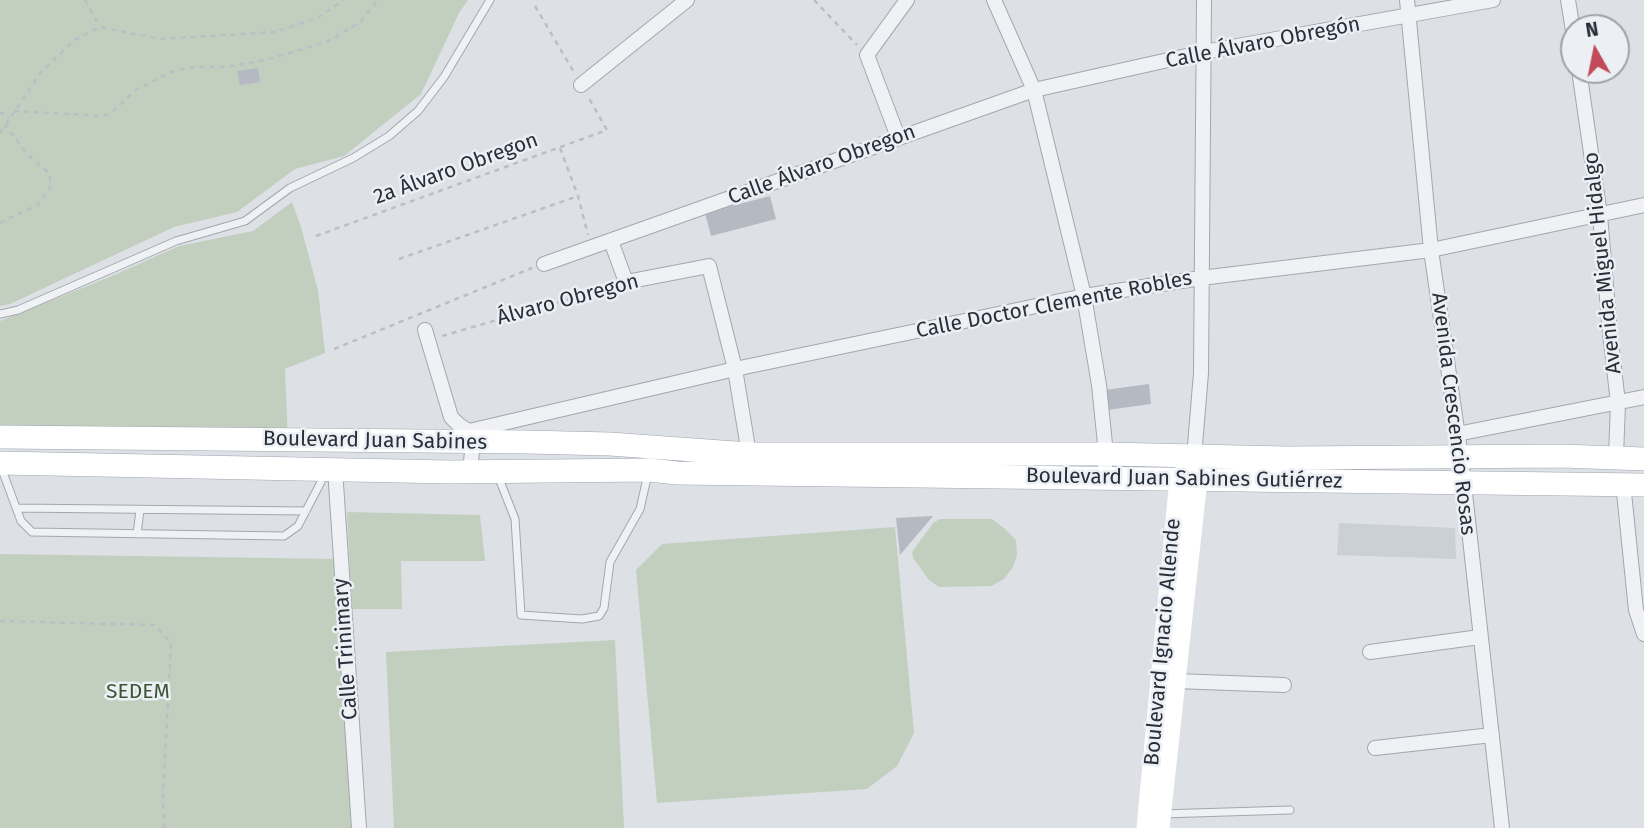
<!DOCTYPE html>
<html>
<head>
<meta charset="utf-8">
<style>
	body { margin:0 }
	#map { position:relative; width:1644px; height:828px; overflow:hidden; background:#dde0e5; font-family:"Fira Sans",sans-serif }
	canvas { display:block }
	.north { position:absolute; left:1560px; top:14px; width:70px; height:70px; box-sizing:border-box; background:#eceff3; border:2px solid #9ea2a9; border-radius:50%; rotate:351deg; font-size:19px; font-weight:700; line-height:28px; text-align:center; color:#282e3a }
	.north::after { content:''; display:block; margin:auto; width:24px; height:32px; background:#c14b5a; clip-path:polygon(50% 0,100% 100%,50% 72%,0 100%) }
</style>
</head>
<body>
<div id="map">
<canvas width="1644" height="828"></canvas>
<div class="north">N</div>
</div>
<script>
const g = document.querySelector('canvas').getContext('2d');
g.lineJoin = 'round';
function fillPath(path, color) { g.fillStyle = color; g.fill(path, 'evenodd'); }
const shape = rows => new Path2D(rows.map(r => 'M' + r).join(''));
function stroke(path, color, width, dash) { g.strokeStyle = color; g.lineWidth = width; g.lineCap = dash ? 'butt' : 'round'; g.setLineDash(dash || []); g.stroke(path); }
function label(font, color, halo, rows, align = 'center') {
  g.font = font + ' "Fira Sans",sans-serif'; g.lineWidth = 5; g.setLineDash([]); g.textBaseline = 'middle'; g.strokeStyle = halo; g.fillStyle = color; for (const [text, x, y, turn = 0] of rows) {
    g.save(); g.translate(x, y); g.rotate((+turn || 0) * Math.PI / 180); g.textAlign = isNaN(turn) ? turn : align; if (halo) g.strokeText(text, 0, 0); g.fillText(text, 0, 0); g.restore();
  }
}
const built = shape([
	[1339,523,1455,528,1456,559,1337,555]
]);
const green = shape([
	[0,0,468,0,459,13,421,94,344,156,295,169,237,212,174,227,10,304,0,306],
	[292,202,301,227,318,290,325,353,285,369,288,442,0,433,0,321,112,276,179,246,253,231],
	[347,512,480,515,485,561,401,561,402,609,352,609],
	[940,519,992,519,1005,529,1016,540,1017,555,1013,567,1004,579,991,586,939,587,929,580,913,558,912,552,933,523],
	[895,527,914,733,897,766,867,789,657,803,636,570,662,544],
	[0,554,337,559,356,828,0,828],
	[615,640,624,828,394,828,386,652]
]);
const building = shape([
	[258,68,260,82,240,85,237,71],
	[770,196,776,219,711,236,705,213],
	[1149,384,1151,404,1107,410,1105,390],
	[933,516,900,555,896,518]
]);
const path = shape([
	[85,0,100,27],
	[814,0,857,45],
	[535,6,575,74],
	[14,111,104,116,112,112,136,90,171,72,194,67,226,67,265,60,327,42,360,22,378,0],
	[0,112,9,118],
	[0,133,41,72,74,40,100,27,160,39,275,32,317,18,344,0],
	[560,148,578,196,588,235],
	[0,223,39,204,51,186,49,173,27,154,5,125],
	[316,236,607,130,587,95],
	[399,259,578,196],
	[442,336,614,286],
	[334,349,532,268],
	[0,621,155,625,171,643,163,794,164,828]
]);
const lane = shape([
	[0,314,18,310,176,241,245,221,290,188,353,158,389,136,418,111,444,77,490,0],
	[1,467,21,521,32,532,284,536,298,526,321,482,322,473],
	[498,476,515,519,521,615,582,619,599,616,604,608,610,562,640,509,648,474],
	[16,508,306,511],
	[137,534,140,510],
	[1162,814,1290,810]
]);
const street = shape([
	[994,0,1034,90,1084,296,1099,385,1106,454,1104,477],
	[1407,0,1431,250,1461,457,1502,828],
	[1568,0,1574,37],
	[1579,70,1600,215,1610,333,1618,403,1616,457],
	[581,85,687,0],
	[898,137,867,55,907,0],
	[611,241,626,282,709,266,735,369,749,454],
	[544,264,1034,90,1204,52,1493,0],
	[425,330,451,417,459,425,469,431,473,442,470,471],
	[469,431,735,369,1084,296,1201,278,1431,250,1644,205],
	[1457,434,1644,397],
	[1194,457,1201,373,1204,0],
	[335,469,359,828],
	[1623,483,1636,610,1644,634],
	[1370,652,1480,637],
	[1175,681,1284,685],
	[1375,748,1492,735]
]);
const secondary = shape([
	[1146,828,1179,479,1188,467],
	[1160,828,1198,479,1195,465]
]);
const primary = shape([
	[0,437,528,442,610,444,749,454,1106,454,1287,458,1563,456,1644,459],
	[0,463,450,472,649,470,677,473,1644,485]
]);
const streetNames = [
	["Calle Álvaro Obregón",1263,43,-11],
	["Calle Álvaro Obregon",822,165,-20],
	["2a Álvaro Obregon",456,169,-20],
	["Avenida Miguel Hidalgo",1603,263,-96],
	["Álvaro Obregon",568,300,-15],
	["Calle Doctor Clemente Robles",1054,305,-11],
	["Avenida Crescencio Rosas",1453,414,83],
	["Boulevard Juan Sabines",375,441,1],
	["Boulevard Juan Sabines Gutiérrez",1184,479,1],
	["Boulevard Ignacio Allende",1163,642,-85],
	["Calle Trinimary",346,649,-94]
];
const parkNames = [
	["SEDEM",138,692]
];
fillPath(built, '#cbcfd6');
fillPath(green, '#c2cfbf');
fillPath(building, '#b5b9c2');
stroke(lane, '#a3a7ae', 9);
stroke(street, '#a3a7ae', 16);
stroke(primary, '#9da4b0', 24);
stroke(path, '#bbbec4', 2.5, [5, 5]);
stroke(lane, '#eff1f4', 7);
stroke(street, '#eff1f4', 14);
stroke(secondary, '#fff', 19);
stroke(primary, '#fff', 23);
label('21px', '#282e3a', '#eceff3', streetNames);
label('21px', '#3b5536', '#eceff3', parkNames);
</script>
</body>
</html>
